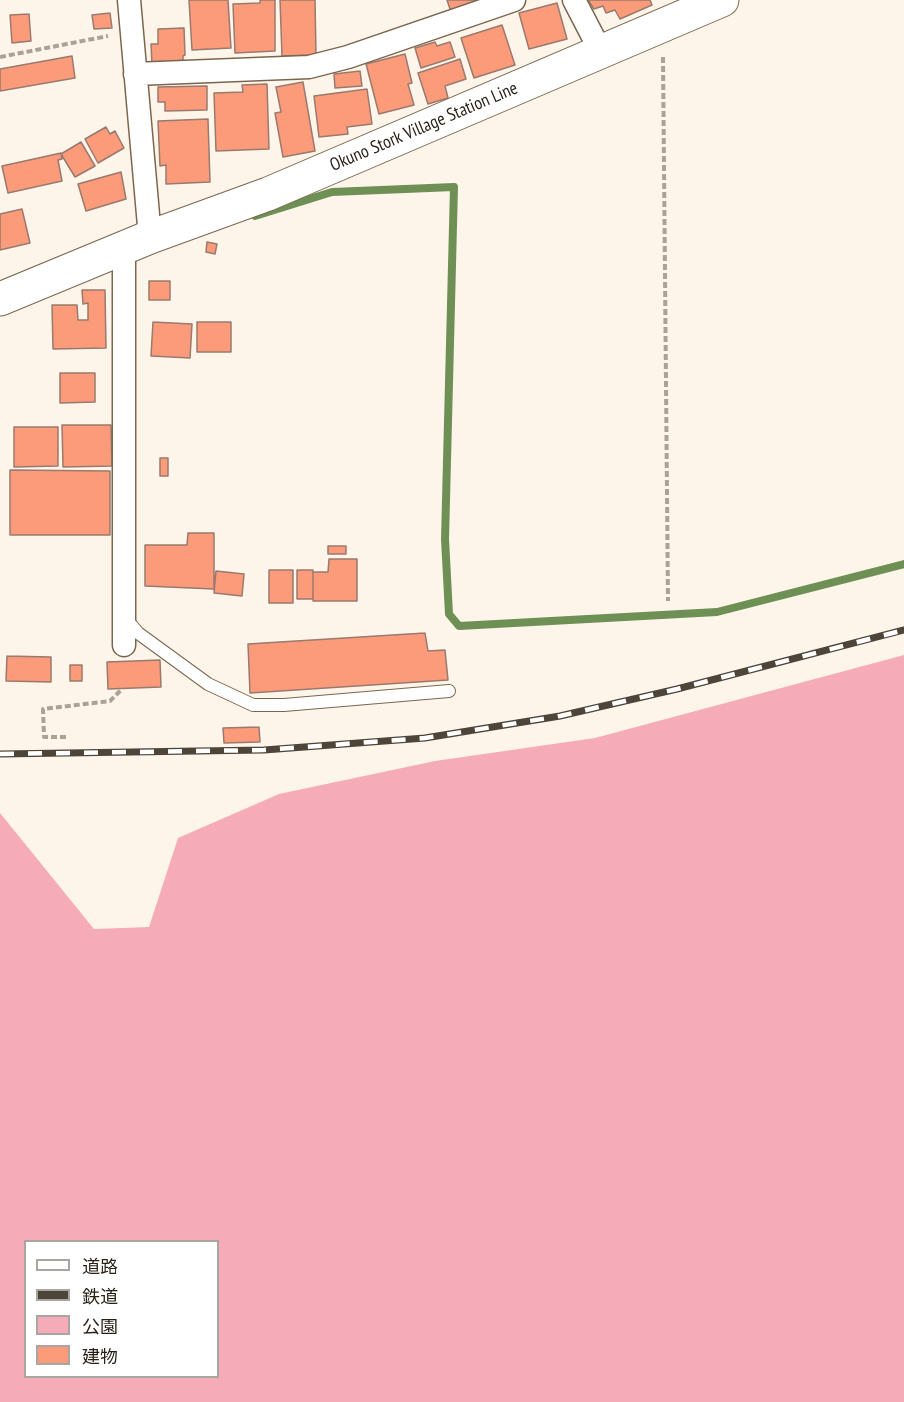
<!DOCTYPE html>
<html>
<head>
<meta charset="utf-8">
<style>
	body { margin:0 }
	#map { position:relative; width:904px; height:1402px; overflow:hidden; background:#fef5ea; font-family:"PT Sans Narrow","Noto Sans JP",sans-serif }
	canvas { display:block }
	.legend { position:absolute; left:24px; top:1240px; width:195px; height:138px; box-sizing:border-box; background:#fff; border:2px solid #a9a5a1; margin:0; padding:8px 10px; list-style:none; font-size:18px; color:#281f15 }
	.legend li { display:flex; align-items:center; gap:12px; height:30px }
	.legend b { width:30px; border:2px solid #a9a5a1 }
</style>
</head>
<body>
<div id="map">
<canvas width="904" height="1402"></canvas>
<ul class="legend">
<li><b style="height:8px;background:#fff"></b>道路</li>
<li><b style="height:8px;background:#4d443a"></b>鉄道</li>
<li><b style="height:16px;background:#f6acb8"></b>公園</li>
<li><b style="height:16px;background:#fb9b7a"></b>建物</li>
</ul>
</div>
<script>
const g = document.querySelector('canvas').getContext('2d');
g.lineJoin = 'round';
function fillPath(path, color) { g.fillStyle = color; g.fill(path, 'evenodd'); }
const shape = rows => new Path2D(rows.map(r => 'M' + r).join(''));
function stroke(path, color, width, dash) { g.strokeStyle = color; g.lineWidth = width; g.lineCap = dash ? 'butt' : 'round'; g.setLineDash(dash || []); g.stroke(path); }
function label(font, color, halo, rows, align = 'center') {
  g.font = font + ' "PT Sans Narrow",sans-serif'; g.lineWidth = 5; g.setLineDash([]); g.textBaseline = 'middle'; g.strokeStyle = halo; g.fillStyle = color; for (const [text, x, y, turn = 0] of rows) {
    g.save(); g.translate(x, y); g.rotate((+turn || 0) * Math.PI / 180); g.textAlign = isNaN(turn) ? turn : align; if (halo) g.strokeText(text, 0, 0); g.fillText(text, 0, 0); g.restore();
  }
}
const green = shape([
	[904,655,904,1402,0,1402,0,813,94,929,149,927,178,838,279,794,435,761,595,738],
	[26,1242,218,1242,218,1376,26,1376]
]);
const stream = shape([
	[255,216,332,192,454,187,445,539,449,614,459,626,717,612,904,564]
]);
const building = shape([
	[189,0,228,0,231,48,192,50,189,0],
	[260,0,275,0,275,51,235,53,233,4,260,3,260,0],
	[280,0,315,0,316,55,282,56,280,0],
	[447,0,486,0,451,12,447,0],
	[588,0,650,0,652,5,620,19,615,10,606,13,603,6,594,9,588,0],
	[557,3,567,39,529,49,519,13,557,3],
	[110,13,112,28,94,29,92,15,110,13],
	[29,14,31,41,12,43,10,15,29,14],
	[502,25,515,65,474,78,461,38,502,25],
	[184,28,185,55,183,56,183,63,152,65,151,44,158,44,158,29,184,28],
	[435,42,437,46,450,42,455,57,421,68,415,48,435,42],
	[405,54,412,83,408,84,414,105,379,114,366,64,405,54],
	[72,56,75,78,0,91,0,69,72,56],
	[460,59,466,79,445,86,448,98,428,104,418,73,460,59],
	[360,71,362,86,335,88,334,74,360,71],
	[303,82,315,151,283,157,275,113,281,112,276,87,303,82],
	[267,84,269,149,216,151,214,93,243,92,242,85,267,84],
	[207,86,207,110,165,111,165,102,158,102,158,87,207,86],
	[367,89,372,124,347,127,348,134,319,137,314,96,367,89],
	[208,119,210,182,166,184,166,165,160,166,158,121,208,119],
	[106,127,110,134,115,131,124,148,98,163,85,139,106,127],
	[81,142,95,166,75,177,61,154,81,142],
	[61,153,62,159,58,160,62,181,8,193,2,166,61,153],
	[121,172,126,199,86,211,78,184,121,172],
	[22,209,30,243,0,250,0,214,22,209],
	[207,242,217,244,215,254,206,252,207,242],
	[149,281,170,281,170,300,149,300,149,281],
	[82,290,105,290,106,348,53,349,52,305,77,305,78,320,88,320,88,303,83,304,82,290],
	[153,322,192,324,190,358,151,356,153,322],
	[197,322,231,322,231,352,197,352,197,322],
	[60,373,95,373,95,402,60,403,60,373],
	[62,425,111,425,112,466,63,467,62,425],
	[14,427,58,427,58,466,14,467,14,427],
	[160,458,168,458,168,476,160,476,160,458],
	[10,470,110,471,110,535,10,535,10,470],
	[188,533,214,533,214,589,145,586,145,545,187,545,188,533],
	[328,546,346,546,346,554,328,554,328,546],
	[329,559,357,559,357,601,313,601,313,572,328,572,329,559],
	[269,570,293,570,293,603,269,603,269,570],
	[297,570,313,570,313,599,297,599,297,570],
	[216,571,244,574,242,596,214,593,216,571],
	[425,633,428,651,445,650,448,680,250,693,248,644,425,633],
	[7,656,51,657,51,682,6,681,7,656],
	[160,660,161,687,108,689,107,662,160,660],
	[70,665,82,665,82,681,70,681,70,665],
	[259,727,260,742,224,743,223,728,259,727]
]);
const path = shape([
	[0,57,108,36],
	[663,57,668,601],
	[66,737,44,737,43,709,110,701,122,689]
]);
const lane = shape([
	[126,619,138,633,208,684,253,705,284,705,449,691]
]);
const street = shape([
	[129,0,150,237],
	[574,0,601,52],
	[135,74,309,67,348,57,514,0],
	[124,645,124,249]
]);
const secondary = shape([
	[0,299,150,237,268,194,722,0]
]);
const rail = shape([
	[0,754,264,750,425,738,560,716,677,689,904,630]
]);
const streetNames = [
	["Okuno Stork Village Station Line",424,127,-23]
];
fillPath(green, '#f6acb8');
stroke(stream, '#6e9055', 8);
fillPath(building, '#fb9b7a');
stroke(building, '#9a796e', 1.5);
stroke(lane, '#7a664e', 14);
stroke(street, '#7a664e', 25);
stroke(secondary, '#7a664e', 35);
stroke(path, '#aaa197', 4, [6, 3]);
stroke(lane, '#fff', 12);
stroke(street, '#fff', 22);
stroke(secondary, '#fff', 33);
stroke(rail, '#4d443a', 7);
stroke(rail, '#fff', 4.5, [14]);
label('18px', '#281f15', '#fff', streetNames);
</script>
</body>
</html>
